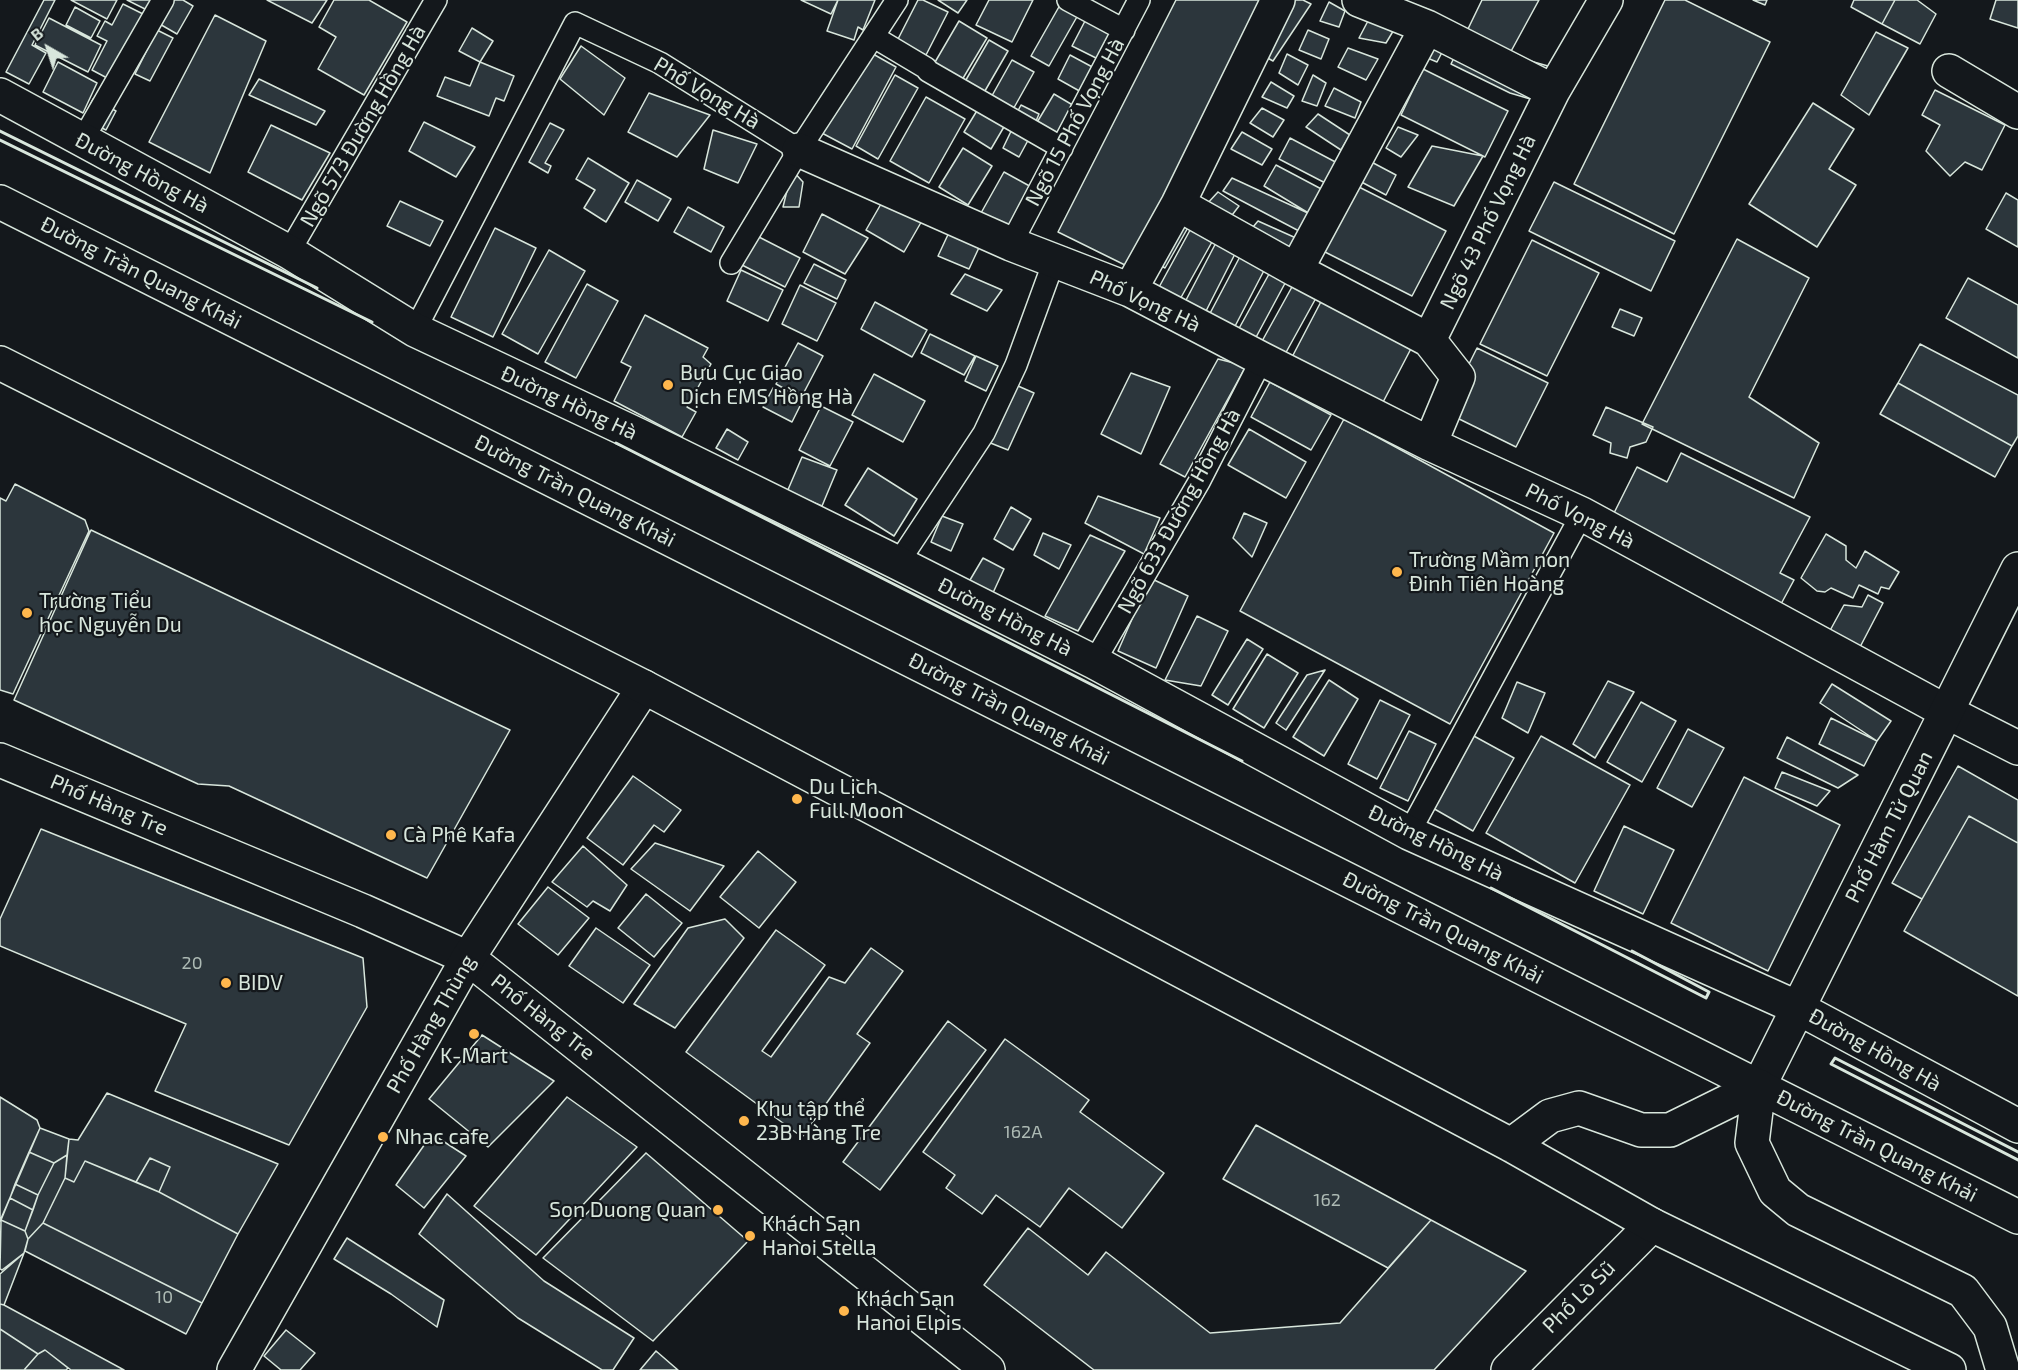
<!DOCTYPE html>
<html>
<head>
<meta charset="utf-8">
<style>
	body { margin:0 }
	#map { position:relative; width:2018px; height:1370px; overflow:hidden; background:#14181c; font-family:"Exo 2",sans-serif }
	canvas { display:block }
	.north { position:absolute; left:18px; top:18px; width:60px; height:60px; -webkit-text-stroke:4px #14181c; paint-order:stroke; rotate:321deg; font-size:16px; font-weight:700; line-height:24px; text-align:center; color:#d8e6dc }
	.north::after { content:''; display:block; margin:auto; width:21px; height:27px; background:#d8e6dc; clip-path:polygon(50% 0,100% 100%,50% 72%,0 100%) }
</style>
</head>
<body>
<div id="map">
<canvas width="2018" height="1370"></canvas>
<div class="north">B</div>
</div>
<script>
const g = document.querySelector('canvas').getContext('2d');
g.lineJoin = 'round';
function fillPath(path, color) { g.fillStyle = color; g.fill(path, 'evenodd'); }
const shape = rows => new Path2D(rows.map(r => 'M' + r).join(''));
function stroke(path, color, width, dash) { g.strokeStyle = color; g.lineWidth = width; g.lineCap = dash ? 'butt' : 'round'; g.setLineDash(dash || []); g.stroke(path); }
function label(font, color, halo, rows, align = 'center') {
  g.font = font + ' "Exo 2",sans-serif'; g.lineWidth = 4.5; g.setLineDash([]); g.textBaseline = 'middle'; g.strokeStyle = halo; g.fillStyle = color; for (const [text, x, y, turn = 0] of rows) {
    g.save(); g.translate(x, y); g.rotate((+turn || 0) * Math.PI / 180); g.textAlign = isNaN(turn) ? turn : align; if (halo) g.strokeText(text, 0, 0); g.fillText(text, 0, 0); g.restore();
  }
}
const building = shape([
	[44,0,55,0,32,45,46,53,29,84,6,72,44,0],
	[71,0,117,0,107,19,71,0],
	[127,0,155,0,149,11,127,0],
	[162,0,183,0,193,6,177,34,151,19,162,0],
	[267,0,327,0,312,23,267,0],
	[334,0,369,0,407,22,364,95,318,69,336,37,319,27,334,0],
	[801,0,838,0,831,14,801,0],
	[838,0,875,0,863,30,858,27,854,40,827,31,838,0],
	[918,0,923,0,948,12,926,55,897,41,918,0],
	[938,0,967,0,958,13,938,0],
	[989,0,1033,0,1012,42,976,25,989,0],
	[1176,0,1270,0,1133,269,1058,232,1176,0],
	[1292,0,1303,0,1311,4,1273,61,1264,56,1292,0],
	[1482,0,1539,0,1509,55,1548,66,1537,101,1510,93,1451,64,1482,0],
	[1665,0,1685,0,1770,42,1674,234,1574,184,1665,0],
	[1753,0,1767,0,1765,5,1753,0],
	[1854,0,1895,0,1882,24,1851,7,1854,0],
	[1895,0,1917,0,1936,14,1920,44,1882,24,1895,0],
	[1996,0,2018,0,2018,28,1990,19,1996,0],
	[1329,2,1345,11,1339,27,1320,21,1329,2],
	[123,4,143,14,109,79,92,70,107,41,97,36,105,21,112,25,123,4],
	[1060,5,1078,15,1049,66,1031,56,1060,5],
	[75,7,100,21,91,38,66,25,75,7],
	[215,15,266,41,210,173,149,142,215,15],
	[49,18,101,45,88,72,35,45,49,18],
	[1369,19,1395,28,1386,43,1359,38,1369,19],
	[959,21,987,38,959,85,931,69,959,21],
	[1085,21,1118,38,1106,63,1072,46,1085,21],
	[472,28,493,41,480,62,459,51,472,28],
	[157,30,173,38,150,81,135,74,157,30],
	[1308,30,1329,39,1321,59,1299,50,1308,30],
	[1876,32,1908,48,1869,115,1841,95,1876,32],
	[1437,33,1449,39,1437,62,1425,57,1437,33],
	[989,40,1008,51,982,96,963,85,989,40],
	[581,46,625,78,604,115,560,79,581,46],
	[1348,48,1378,59,1366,80,1338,67,1348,48],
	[866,50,896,67,852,149,820,132,866,50],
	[1287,54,1308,65,1298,85,1279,73,1287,54],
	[1070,55,1096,69,1083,93,1058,79,1070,55],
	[1012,60,1034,72,1011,113,989,101,1012,60],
	[58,62,97,83,83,113,43,92,58,62],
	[480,62,514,76,504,101,496,98,489,116,437,96,445,77,470,86,480,62],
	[1423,69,1508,111,1485,157,1401,115,1423,69],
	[895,75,918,88,878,159,856,146,895,75],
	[1313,75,1326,83,1317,106,1302,101,1313,75],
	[259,79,325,111,316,125,249,95,259,79],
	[1271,82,1294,96,1287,108,1262,97,1271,82],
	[1334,88,1361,102,1355,118,1325,106,1334,88],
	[1935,90,2005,125,1982,170,1965,162,1950,176,1926,151,1940,125,1922,115,1935,90],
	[649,93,710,115,677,157,628,132,649,93],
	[1054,94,1076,107,1059,137,1036,124,1054,94],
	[926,97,965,119,929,183,890,161,926,97],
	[93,99,116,111,106,130,83,119,93,99],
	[1813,103,1854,129,1829,169,1856,185,1817,247,1749,204,1813,103],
	[981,104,1008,120,991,149,964,132,981,104],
	[1021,105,1039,114,1033,128,1014,118,1021,105],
	[1262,108,1284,120,1273,137,1250,123,1262,108],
	[1318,114,1350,135,1341,150,1306,127,1318,114],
	[424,122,475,147,456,177,409,151,424,122],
	[550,123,564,130,545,163,551,166,548,173,529,162,550,123],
	[1015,123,1032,133,1019,157,1003,148,1015,123],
	[271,125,330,153,302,200,248,172,271,125],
	[1398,127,1418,135,1401,157,1386,148,1398,127],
	[713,130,757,144,738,183,704,169,713,130],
	[1242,132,1272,149,1262,165,1231,149,1242,132],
	[1290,138,1343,166,1333,187,1279,159,1290,138],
	[1432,146,1483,156,1454,206,1408,187,1432,146],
	[963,148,992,166,968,205,939,187,963,148],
	[1362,157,1396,175,1386,195,1352,177,1362,157],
	[588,158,629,183,606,222,584,208,595,190,576,179,588,158],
	[1276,165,1327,192,1310,214,1264,186,1276,165],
	[792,170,803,182,799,207,783,207,792,170],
	[1004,172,1035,189,1012,231,981,213,1004,172],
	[1232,178,1310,214,1299,231,1223,191,1232,178],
	[637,180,671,199,658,221,625,202,637,180],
	[1554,182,1675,241,1651,291,1529,231,1554,182],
	[1355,185,1446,231,1412,296,1323,251,1355,185],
	[889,190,927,212,904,252,866,230,889,190],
	[1218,192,1239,206,1226,223,1205,206,1218,192],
	[2006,193,2018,200,2018,247,1986,229,2006,193],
	[400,201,443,221,430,246,387,226,400,201],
	[688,207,724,227,711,252,674,232,688,207],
	[822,214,868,238,845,274,803,252,822,214],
	[1194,217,1165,268,1150,259,1194,217],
	[1195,221,1217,233,1179,301,1158,289,1195,221],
	[1258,221,1296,238,1288,251,1248,233,1258,221],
	[952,226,983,239,969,269,938,256,952,226],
	[495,228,536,248,493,337,451,317,495,228],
	[757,236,800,258,785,287,742,265,757,236],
	[1219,237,1239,246,1205,313,1185,302,1219,237],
	[1737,239,1809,278,1749,397,1819,443,1794,498,1642,424,1737,239],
	[1532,240,1599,273,1547,376,1480,344,1532,240],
	[1244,249,1269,261,1232,332,1207,319,1244,249],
	[549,250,585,271,538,354,502,334,549,250],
	[814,264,846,280,837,299,804,283,814,264],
	[1274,265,1290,274,1254,341,1237,332,1274,265],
	[741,270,783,290,768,321,727,301,741,270],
	[965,274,1002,290,987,311,951,294,965,274],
	[1298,276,1321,289,1284,356,1261,343,1298,276],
	[1968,278,2018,305,2018,358,1946,318,1968,278],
	[587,284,618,301,576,378,545,362,587,284],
	[800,285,836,303,817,341,782,324,800,285],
	[1325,294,1415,341,1381,406,1291,359,1325,294],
	[875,302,927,330,912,357,861,329,875,302],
	[1620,309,1642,318,1634,336,1612,327,1620,309],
	[645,315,708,348,703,357,711,364,687,407,696,412,682,437,614,401,631,367,621,362,645,315],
	[930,334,975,356,964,375,921,353,930,334],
	[798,343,823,356,801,398,776,384,798,343],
	[1920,344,2018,395,2018,436,2012,446,1898,383,1920,344],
	[1477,348,1548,383,1516,447,1445,412,1477,348],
	[976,356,998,366,986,391,965,381,976,356],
	[1218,359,1246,366,1185,477,1160,464,1218,359],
	[1131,373,1170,387,1141,454,1101,434,1131,373],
	[874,374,925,401,903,442,852,415,874,374],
	[1009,382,1034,393,1008,450,983,440,1009,382],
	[1270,382,1331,415,1311,450,1251,417,1270,382],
	[1898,383,2012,446,1995,477,1880,414,1898,383],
	[773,388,802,402,792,422,763,407,773,388],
	[821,406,853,422,830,466,799,450,821,406],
	[1606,407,1653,427,1646,442,1630,447,1627,458,1610,453,1611,443,1593,435,1606,407],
	[1344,419,1554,533,1450,724,1240,611,1344,419],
	[727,429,748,442,738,460,716,448,727,429],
	[1249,429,1306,462,1286,498,1228,465,1249,429],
	[1681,453,1810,517,1780,573,1794,580,1781,604,1611,519,1637,467,1667,482,1681,453],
	[802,457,837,470,822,506,787,492,802,457],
	[868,468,917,499,894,536,845,505,868,468],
	[15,484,85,520,89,531,13,694,0,690,0,498,6,501,15,484],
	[1098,496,1160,518,1144,554,1085,523,1098,496],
	[1011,507,1031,519,1013,550,994,539,1011,507],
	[1244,513,1267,523,1252,557,1233,538,1244,513],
	[942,516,963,524,951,551,931,542,942,516],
	[91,530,510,730,427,878,229,786,198,784,14,700,91,530],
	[1043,533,1071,545,1059,569,1034,555,1043,533],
	[1826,534,1846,546,1846,560,1856,568,1865,551,1899,572,1889,589,1881,587,1878,594,1859,585,1853,598,1831,588,1825,592,1817,591,1801,578,1826,534],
	[1090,535,1125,551,1078,631,1045,616,1090,535],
	[983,558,1004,569,992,595,970,580,983,558],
	[1150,578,1188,596,1156,668,1118,651,1150,578],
	[1868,595,1883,603,1848,670,1827,636,1844,605,1862,607,1868,595],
	[1197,616,1228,631,1201,686,1165,680,1197,616],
	[1247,639,1263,649,1228,705,1212,695,1247,639],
	[1267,654,1298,673,1264,728,1233,709,1267,654],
	[1325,670,1286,730,1276,723,1307,675,1325,670],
	[1329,680,1358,699,1324,756,1293,737,1329,680],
	[1608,681,1634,692,1595,758,1573,744,1608,681],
	[1517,682,1545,693,1528,733,1502,718,1517,682],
	[1832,684,1891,721,1877,741,1820,703,1832,684],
	[1380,700,1410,715,1377,779,1348,764,1380,700],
	[1641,702,1676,721,1642,782,1607,762,1641,702],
	[1831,718,1877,741,1864,766,1819,744,1831,718],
	[1688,729,1724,748,1692,807,1657,788,1688,729],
	[1409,731,1436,744,1408,801,1380,788,1409,731],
	[1472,735,1514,758,1473,831,1431,807,1472,735],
	[1541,736,1630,785,1575,883,1486,833,1541,736],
	[1787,737,1858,775,1838,788,1777,758,1787,737],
	[1958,766,2018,800,2018,843,1969,816,1922,899,1892,883,1958,766],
	[1782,772,1830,791,1817,806,1775,788,1782,772],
	[633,776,681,810,664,832,654,825,623,865,587,838,633,776],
	[1744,777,1840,825,1768,971,1671,923,1744,777],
	[1969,816,2018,843,2018,996,1904,931,1969,816],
	[1624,826,1674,850,1643,914,1594,891,1624,826],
	[41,829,363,958,367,1007,289,1145,155,1091,186,1024,0,946,0,919,41,829],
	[655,843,724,866,690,911,631,869,655,843],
	[583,846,627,885,610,911,593,901,587,907,552,882,583,846],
	[758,851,796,882,759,928,720,897,758,851],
	[548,887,589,918,558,955,518,924,548,887],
	[646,894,682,923,654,957,618,928,646,894],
	[725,919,744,938,675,1028,634,1004,688,928,725,919],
	[596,928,650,965,623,1003,569,966,596,928],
	[776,930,825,965,762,1051,771,1057,829,977,845,983,871,948,903,971,857,1034,870,1043,802,1137,686,1052,776,930],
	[948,1021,986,1050,880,1190,843,1162,948,1021],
	[482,1035,554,1081,488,1147,429,1099,482,1035],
	[1005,1039,1089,1100,1080,1112,1164,1173,1122,1228,1069,1188,1040,1227,996,1195,982,1214,946,1188,955,1175,923,1152,1005,1039],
	[107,1093,278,1164,238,1234,159,1192,170,1167,150,1158,136,1182,85,1161,74,1182,65,1178,69,1139,78,1140,107,1093],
	[0,1097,37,1120,40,1128,0,1221,0,1097],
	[567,1097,637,1147,536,1255,474,1206,567,1097],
	[1256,1125,1431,1220,1388,1268,1223,1179,1256,1125],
	[40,1128,69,1139,67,1155,54,1163,29,1152,40,1128],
	[432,1134,466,1156,424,1208,396,1185,432,1134],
	[29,1152,54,1163,38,1195,15,1184,29,1152],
	[646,1153,748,1241,653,1341,543,1258,646,1153],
	[67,1155,65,1178,43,1223,28,1239,25,1231,38,1195,54,1163,67,1155],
	[150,1158,170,1167,159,1192,136,1182,150,1158],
	[85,1161,159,1192,238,1234,202,1303,43,1223,65,1178,74,1182,85,1161],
	[15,1184,38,1195,33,1210,10,1198,15,1184],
	[447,1194,544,1281,634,1338,613,1370,602,1370,518,1318,419,1234,447,1194],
	[10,1198,33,1210,25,1231,1,1220,10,1198],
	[1,1220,25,1231,28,1239,24,1253,2,1270,0,1269,1,1220],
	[1431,1220,1526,1271,1434,1370,1094,1370,984,1285,1028,1228,1088,1275,1106,1252,1210,1333,1340,1323,1431,1220],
	[43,1223,202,1303,186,1334,25,1251,28,1239,43,1223],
	[347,1238,444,1300,437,1327,391,1294,334,1259,347,1238],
	[24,1253,4,1305,0,1304,0,1274,24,1253],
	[0,1304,4,1305,124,1370,71,1370,45,1350,38,1354,0,1329,0,1304],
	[0,1329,38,1354,24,1370,0,1370,0,1329],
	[286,1330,315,1353,300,1370,281,1370,264,1356,286,1330],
	[45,1350,68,1368,66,1370,24,1370,38,1354,45,1350],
	[656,1351,678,1370,640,1370,656,1351]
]);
const service = shape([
	[1068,0,1124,30],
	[874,37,926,68,928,71,1062,148],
	[82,141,163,0],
	[1011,244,1139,0],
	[289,252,436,0],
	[731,263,799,150,897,0],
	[415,330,575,23,660,63,799,150],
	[898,563,984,433,1016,365,1054,261],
	[1094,662,1199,482,1262,359],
	[1409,833,1582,514]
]);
const minor = shape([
	[1359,0,1427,27,1553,91],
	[1949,71,2018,112],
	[799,150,1011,244,1130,290,1262,359,1430,444,1582,514,1947,712,2018,748],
	[1178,204,1296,270,1429,340],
	[1296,270,1427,27],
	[1130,290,1178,204,1278,0],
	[1430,444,1458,377,1429,340,1553,91,1606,0],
	[0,760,363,911,468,958,988,1370],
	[1508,1370,1652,1225]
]);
const tertiary = shape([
	[0,95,289,252,415,330,638,435,898,563,1094,662,1409,833,1798,1008,2018,1126],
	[1759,1086,2018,569],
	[234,1370,468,958,644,687]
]);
const primary = shape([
	[0,202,2018,1217],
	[0,363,644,687,1511,1145,1652,1225,1949,1370],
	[1759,1086,1752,1143,1775,1191,1798,1210,1963,1291,1990,1327,2003,1370],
	[1511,1145,1550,1116,1579,1108,1641,1130,1670,1130,1759,1086]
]);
const wall = shape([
	[0,131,317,288],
	[0,140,372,322],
	[616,443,1242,761],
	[1491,888,1706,998,1709,992,1632,951],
	[2018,1152,1835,1058,1831,1064,2018,1160]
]);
const markers = [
	[668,385,6,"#ffb74d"],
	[1397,572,6,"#ffb74d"],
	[27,613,6,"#ffb74d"],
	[797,799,6,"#ffb74d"],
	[391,835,6,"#ffb74d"],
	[226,983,6,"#ffb74d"],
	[474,1034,6,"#ffb74d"],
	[744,1121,6,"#ffb74d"],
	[383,1137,6,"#ffb74d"],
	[718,1210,6,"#ffb74d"],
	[750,1236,6,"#ffb74d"],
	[844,1311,6,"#ffb74d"]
];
const numberNames = [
	["20",192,963],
	["162A",1023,1132],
	["162",1327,1200],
	["10",164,1297]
];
const streetNames = [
	["Phố Vọng Hà",707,93,31],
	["Ngõ 15 Phố Vọng Hà",1075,122,-62],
	["Ngõ 573 Đường Hồng Hà",363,126,-60],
	["Đường Hồng Hà",142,173,28],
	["Ngõ 43 Phố Vọng Hà",1488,222,-64],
	["Đường Trần Quang Khải",141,273,27],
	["Phố Vọng Hà",1145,301,25],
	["Đường Hồng Hà",569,403,25],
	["Đường Trần Quang Khải",575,491,27],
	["Ngõ 633 Đường Hồng Hà",1179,511,-61],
	["Phố Vọng Hà",1580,516,27],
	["Đường Hồng Hà",1005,617,27],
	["Đường Trần Quang Khải",1009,709,27],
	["Phố Hàng Tre",109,805,23],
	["Phố Hàm Tử Quan",1889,827,-63],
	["Đường Hồng Hà",1436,843,26],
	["Đường Trần Quang Khải",1443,928,27],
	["Phố Hàng Tre",543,1017,38],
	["Phố Hàng Thùng",431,1024,-60],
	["Đường Hồng Hà",1875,1050,29],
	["Đường Trần Quang Khải",1877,1146,27],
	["Phố Lò Sũ",1579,1297,-45]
];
const poiNames = [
	["Bưu Cục Giao",680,373],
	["Dịch EMS Hồng Hà",680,397],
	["Trường Mầm non",1409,560],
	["Đinh Tiên Hoàng",1409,584],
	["Trường Tiểu",39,601],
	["học Nguyễn Du",39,625],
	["Du Lịch",809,787],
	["Full Moon",809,811],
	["Cà Phê Kafa",403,835],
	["BIDV",238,983],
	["K-Mart",474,1056,"center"],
	["Khu tập thể",756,1109],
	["23B Hàng Tre",756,1133],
	["Nhac cafe",395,1137],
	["Son Duong Quan",706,1210,"right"],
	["Khách Sạn",762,1224],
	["Hanoi Stella",762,1248],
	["Khách Sạn",856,1299],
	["Hanoi Elpis",856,1323]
];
fillPath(building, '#2c363c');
stroke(building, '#d8e6dc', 1.5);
stroke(service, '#d8e6dc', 24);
stroke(minor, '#d8e6dc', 36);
stroke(tertiary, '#d8e6dc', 36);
stroke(primary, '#d8e6dc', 36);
stroke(service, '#14181c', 21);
stroke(minor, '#14181c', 33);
stroke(tertiary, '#14181c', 33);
stroke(primary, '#14181c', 33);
stroke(wall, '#d8e6dc', 3);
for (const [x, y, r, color] of markers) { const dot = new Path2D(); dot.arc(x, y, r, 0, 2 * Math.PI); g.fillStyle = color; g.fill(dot); stroke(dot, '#14181c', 2); }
label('18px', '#adbab4', null, numberNames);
label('21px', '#d8e6dc', '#14181c', streetNames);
label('21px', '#d8e6dc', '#14181c', poiNames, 'left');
</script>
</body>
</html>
